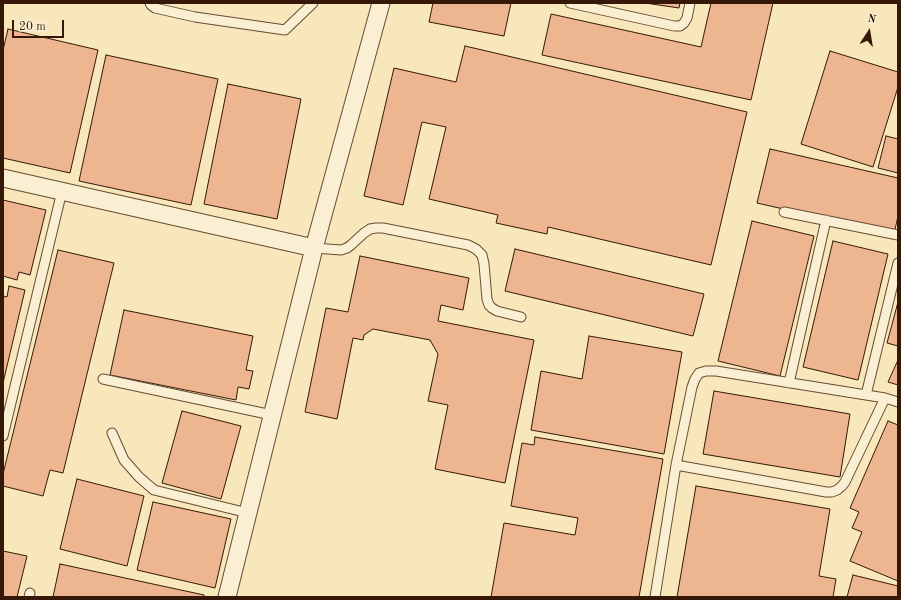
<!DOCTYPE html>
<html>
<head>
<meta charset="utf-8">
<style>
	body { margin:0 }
	#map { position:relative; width:901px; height:600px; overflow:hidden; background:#f7e7bb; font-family:"Old Standard TT",serif }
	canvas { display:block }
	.frame { position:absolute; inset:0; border:4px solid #351807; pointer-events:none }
	.north { position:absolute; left:849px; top:12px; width:40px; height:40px; -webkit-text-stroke:3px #faefd3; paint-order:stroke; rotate:12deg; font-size:11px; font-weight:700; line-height:16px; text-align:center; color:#351807 }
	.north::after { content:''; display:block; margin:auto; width:14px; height:18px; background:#351807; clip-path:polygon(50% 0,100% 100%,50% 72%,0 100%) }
	.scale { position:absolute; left:12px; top:20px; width:52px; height:18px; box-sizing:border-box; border:2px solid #351807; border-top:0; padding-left:5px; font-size:12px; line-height:14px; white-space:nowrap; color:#351807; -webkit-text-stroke:3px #faefd3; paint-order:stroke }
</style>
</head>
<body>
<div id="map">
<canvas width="901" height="600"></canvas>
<div class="frame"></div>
<div class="north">N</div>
<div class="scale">20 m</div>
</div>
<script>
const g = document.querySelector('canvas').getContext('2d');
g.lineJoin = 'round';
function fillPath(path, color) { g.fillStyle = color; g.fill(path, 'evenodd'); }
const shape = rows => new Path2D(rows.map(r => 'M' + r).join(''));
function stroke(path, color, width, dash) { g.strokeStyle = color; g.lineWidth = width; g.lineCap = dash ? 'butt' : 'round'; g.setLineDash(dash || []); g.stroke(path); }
const building = shape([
	[433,3,511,3,504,36,429,22,433,3],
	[645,3,680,3,679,8,645,3],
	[711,3,773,3,751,100,542,55,551,14,701,47,711,3],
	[8,29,98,50,70,173,3,158,3,50,8,29],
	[465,46,747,112,711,265,548,227,547,234,496,223,498,215,429,199,446,127,422,122,403,205,364,196,394,68,456,82,465,46],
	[830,51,898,72,898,87,873,167,801,144,830,51],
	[106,55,218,79,191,205,79,181,106,55],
	[228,84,301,99,277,219,204,204,228,84],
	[886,136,898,139,898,173,878,168,886,136],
	[770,149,898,178,898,216,894,234,757,203,770,149],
	[3,200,46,210,30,275,19,272,17,280,3,276,3,200],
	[752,221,814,236,780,376,718,361,752,221],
	[833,241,888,254,858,380,803,367,833,241],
	[515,249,704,294,693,336,505,291,515,249],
	[58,250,114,263,63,473,50,470,43,496,3,486,3,474,58,250],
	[360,256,469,278,463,310,441,305,438,321,534,340,505,483,435,469,448,405,428,401,438,354,430,340,373,329,364,335,363,340,353,338,337,419,305,412,326,308,348,312,360,256],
	[9,286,25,290,3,383,3,296,7,297,9,286],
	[898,302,898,346,887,343,898,302],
	[124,310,253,336,246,370,253,371,249,389,238,387,236,400,110,375,124,310],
	[589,336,682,352,664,454,531,430,541,371,582,379,589,336],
	[898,360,898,385,888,382,898,360],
	[714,391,850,414,840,477,703,454,714,391],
	[182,411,241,426,221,499,162,483,182,411],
	[888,421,898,425,898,581,850,561,862,532,852,528,859,512,850,508,888,421],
	[535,437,663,459,639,597,491,597,504,523,575,535,578,518,511,506,522,443,534,445,535,437],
	[77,479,144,496,127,566,60,549,77,479],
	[696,486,830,509,819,576,836,579,833,597,677,597,696,486],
	[153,502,231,519,215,588,137,570,153,502],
	[3,551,27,556,17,597,3,597,3,551],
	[60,564,204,595,204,597,53,597,60,564],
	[853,575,898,586,898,597,847,597,853,575]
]);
const service = shape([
	[150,3,151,5,155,8,195,17,285,30,313,3],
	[570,3,674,26,680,26,684,23,687,18,690,3],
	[784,212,898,235],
	[314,248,341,250,347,248,351,245,364,233,370,229,376,228,383,228,468,245,476,249,482,255,484,264,487,299,489,305,492,308,497,311,521,317],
	[103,379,272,415],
	[789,383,826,220],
	[866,395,898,263],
	[112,433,124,460,139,477,154,490,248,513],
	[3,436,62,191],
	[676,465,826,492,832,492,837,490,842,486,845,482,885,398],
	[29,597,30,593],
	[655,597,676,465,692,387,695,379,699,373,706,371,716,371,885,398,898,402]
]);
const minor = shape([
	[3,178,314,248],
	[227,597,314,248,381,3]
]);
fillPath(building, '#edb590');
stroke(building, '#351807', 1);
stroke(service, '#664c34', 11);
stroke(minor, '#664c34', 19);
stroke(service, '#faefd3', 9);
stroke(minor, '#faefd3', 17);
</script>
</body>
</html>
